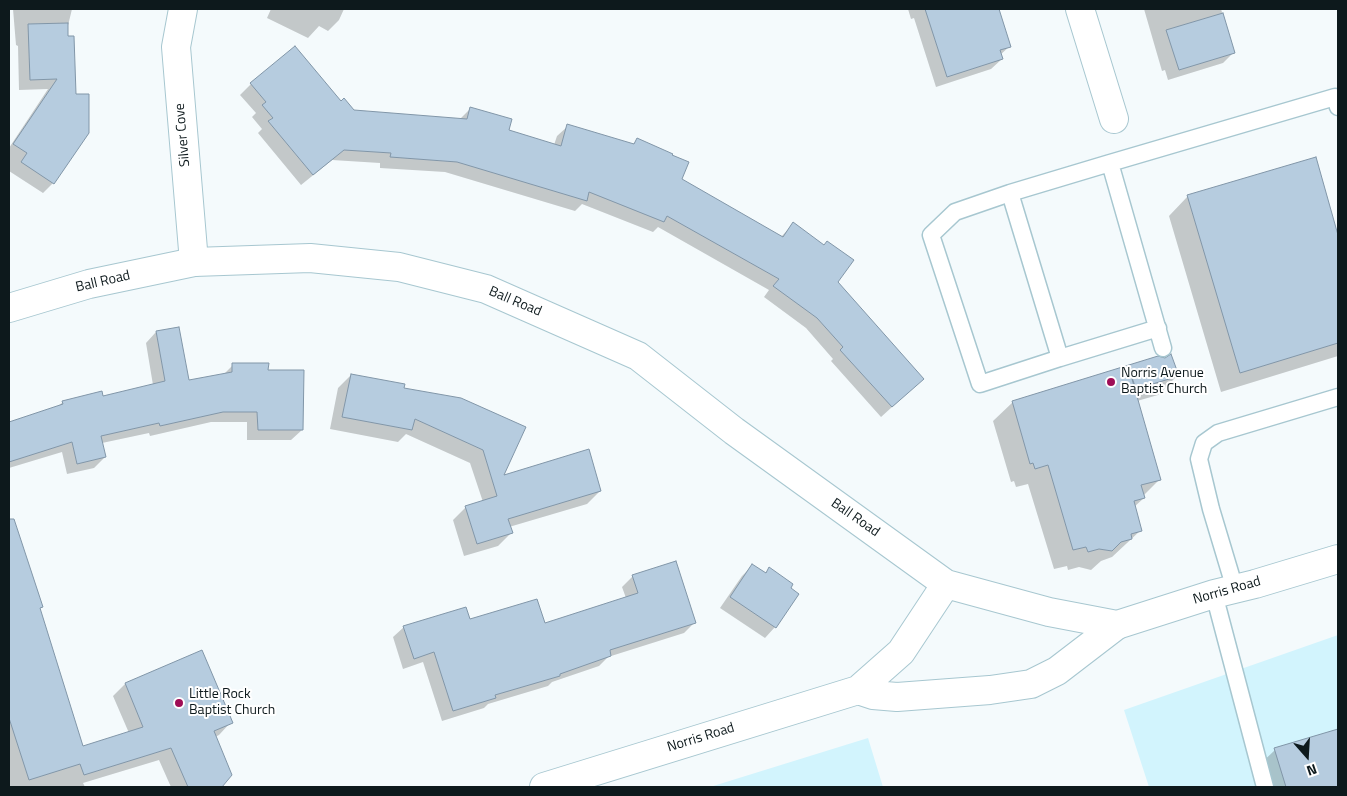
<!DOCTYPE html>
<html>
<head>
<meta charset="utf-8">
<style>
	body { margin:0 }
	#map { position:relative; width:1347px; height:796px; overflow:hidden; background:#f4fafc; font-family:"Titillium Web",sans-serif }
	canvas { display:block }
	.frame { position:absolute; inset:0; border:10px solid #0d191c; pointer-events:none }
	.north { position:absolute; left:1282px; top:731px; width:50px; height:50px; -webkit-text-stroke:4px #fff; paint-order:stroke; rotate:161deg; font-size:14px; font-weight:700; line-height:20px; text-align:center; color:#0d191c }
	.north::after { content:''; display:block; margin:auto; width:18px; height:22px; background:#0d191c; clip-path:polygon(50% 0,100% 100%,50% 72%,0 100%) }
</style>
</head>
<body>
<div id="map">
<canvas width="1347" height="796"></canvas>
<div class="frame"></div>
<div class="north">N</div>
</div>
<script>
const g = document.querySelector('canvas').getContext('2d');
g.lineJoin = 'round';
function fillPath(path, color) { g.fillStyle = color; g.fill(path, 'evenodd'); }
const shape = rows => new Path2D(rows.map(r => 'M' + r).join(''));
function stroke(path, color, width, dash) { g.strokeStyle = color; g.lineWidth = width; g.lineCap = dash ? 'butt' : 'round'; g.setLineDash(dash || []); g.stroke(path); }
function label(font, color, halo, rows, align = 'center') {
  g.font = font + ' "Titillium Web",sans-serif'; g.lineWidth = 4; g.setLineDash([]); g.textBaseline = 'middle'; g.strokeStyle = halo; g.fillStyle = color; for (const [text, x, y, turn = 0] of rows) {
    g.save(); g.translate(x, y); g.rotate((+turn || 0) * Math.PI / 180); g.textAlign = isNaN(turn) ? turn : align; if (halo) g.strokeText(text, 0, 0); g.fillText(text, 0, 0); g.restore();
  }
}
const built = shape([
	[1338,635,1338,787,1149,787,1124,710],
	[868,738,883,787,710,787]
]);
const shadow = shape([
	[13,9,72,9,65,38,53,183,43,193,9,171,9,148,48,89,19,90,18,46,16,45],
	[271,9,344,9,339,20,328,31,319,26,308,38,267,18],
	[908,9,987,9,993,28,1010,46,1000,55,1002,59,991,69,936,87,914,18,911,19],
	[1144,9,1221,9,1234,52,1223,63,1168,80,1165,70,1162,71],
	[295,47,341,103,353,112,460,119,471,108,508,130,554,145,557,136,568,126,632,145,637,140,680,180,781,237,793,224,912,389,881,417,831,361,833,359,806,328,764,297,769,290,658,227,653,232,582,204,575,211,445,172,380,168,380,163,332,160,301,185,258,133,262,129,252,117,256,113,240,95,251,84],
	[1315,159,1338,239,1338,356,1221,392,1169,216,1188,196],
	[156,332,188,381,223,375,233,365,267,371,302,430,291,440,247,440,247,422,211,422,150,436,149,433,102,443,105,457,94,468,67,474,62,452,9,468,9,423,57,407,63,402,102,398,153,385,146,343],
	[1158,358,1177,376,1158,395,1137,401,1160,479,1143,496,1144,498,1134,507,1141,530,1112,557,1101,561,1091,570,1079,567,1068,570,1067,566,1054,569,1028,484,1016,487,1014,481,1011,482,993,421,1013,402],
	[351,375,402,389,461,399,502,477,600,491,587,504,509,527,511,533,498,546,464,556,453,520,466,507,483,502,470,463,406,434,398,442,330,429,338,388],
	[23,551,39,609,82,747,129,733,113,696,125,684,201,652,231,722,219,735,215,737,231,775,221,787,171,787,159,760,83,783,85,787,9,787,9,555],
	[753,565,765,573,769,569,775,627,765,638,720,608,742,576],
	[633,576,695,622,684,633,608,657,599,666,552,682,548,686,488,704,484,708,442,721,423,662,403,669,393,637,404,627,469,621,544,625,626,598,622,587],
	[1338,731,1338,787,1261,787,1255,769,1275,750]
]);
const building = shape([
	[925,9,999,9,1011,47,1000,50,1003,59,947,77,925,9],
	[1223,13,1235,53,1179,70,1166,30,1223,13],
	[68,23,68,36,74,36,76,94,89,94,89,133,54,184,21,162,27,153,13,144,57,79,30,80,28,24,68,23],
	[295,46,341,101,344,98,354,110,467,119,470,107,512,119,509,130,561,146,567,124,634,144,637,138,673,154,672,155,689,162,682,179,783,237,793,222,824,245,827,241,854,260,838,282,924,379,892,407,840,350,843,347,817,318,773,286,779,279,667,216,664,222,589,192,587,201,457,162,390,157,391,153,344,150,313,175,268,121,273,118,262,105,266,102,250,83,295,46],
	[1316,157,1338,235,1338,343,1240,373,1187,195,1316,157],
	[179,327,189,380,232,372,232,363,269,363,268,370,304,370,303,430,258,430,257,412,223,412,160,426,159,423,101,436,106,457,77,464,72,442,9,462,9,422,63,404,62,401,102,391,103,396,165,381,156,331,179,327],
	[1171,354,1179,376,1136,389,1130,372,1161,480,1141,485,1145,498,1134,501,1142,531,1131,534,1132,539,1121,542,1112,551,1099,549,1088,552,1086,547,1073,550,1048,465,1035,469,1033,463,1030,464,1012,401,1158,356,1165,358,1171,354],
	[351,374,405,384,404,388,461,398,526,427,504,475,589,449,601,491,508,519,513,533,477,544,465,506,497,496,483,450,415,419,412,430,342,417,351,374],
	[9,519,14,519,43,607,40,608,83,746,143,727,125,683,202,650,233,723,214,731,232,775,222,787,188,787,171,748,84,775,80,764,29,780,9,718,9,519],
	[676,561,696,623,610,650,611,656,560,674,560,676,495,695,496,698,453,711,434,652,414,659,403,626,466,607,470,619,537,599,545,623,638,593,632,575,676,561],
	[752,564,766,573,769,567,793,584,791,588,799,594,776,628,730,597,752,564],
	[1338,729,1338,787,1286,787,1274,748,1338,729]
]);
const service = shape([
	[1110,163,1010,193,1060,358,1158,328],
	[1010,193,955,212,931,235,980,384,1060,358],
	[1163,348,1110,163,1335,97,1338,107],
	[1235,589,1211,509,1199,459,1204,443,1218,433,1338,397],
	[1214,594,1265,787]
]);
const minor = shape([
	[183,9,176,47,194,262],
	[1080,9,1114,119],
	[946,584,901,652,858,690,873,695,897,697,990,690,1031,684,1057,671,1117,625],
	[544,787,858,690]
]);
const secondary = shape([
	[9,308,89,284,194,262,310,258,399,267,486,289,638,356,734,431,946,584,1049,612,1117,625,1214,594,1255,584,1338,559]
]);
const markers = [
	[1111,382,5,"#9f0d56"],
	[179,703,5,"#9f0d56"]
];
const streetNames = [
	["Silver Cove",183,135,-95],
	["Ball Road",103,282,-13],
	["Ball Road",515,302,23],
	["Ball Road",855,518,35],
	["Norris Road",1227,591,-16],
	["Norris Road",701,738,-17]
];
const poiNames = [
	["Norris Avenue",1121,374],
	["Baptist Church",1121,390],
	["Little Rock",189,695],
	["Baptist Church",189,711]
];
fillPath(built, '#d2f4fd');
fillPath(shadow, '#0003');
fillPath(building, '#b6ccdf');
stroke(building, '#8196a8', 1);
stroke(service, '#a7c7d0', 19);
stroke(minor, '#a7c7d0', 30);
stroke(secondary, '#a7c7d0', 30);
stroke(service, '#fff', 16);
stroke(minor, '#fff', 28);
stroke(secondary, '#fff', 28);
for (const [x, y, r, color] of markers) { const dot = new Path2D(); dot.arc(x, y, r, 0, 2 * Math.PI); g.fillStyle = color; g.fill(dot); stroke(dot, '#fff', 2); }
label('14px', '#0d191c', '#fff', streetNames);
label('14px', '#0d191c', '#fff', poiNames, 'left');
</script>
</body>
</html>
